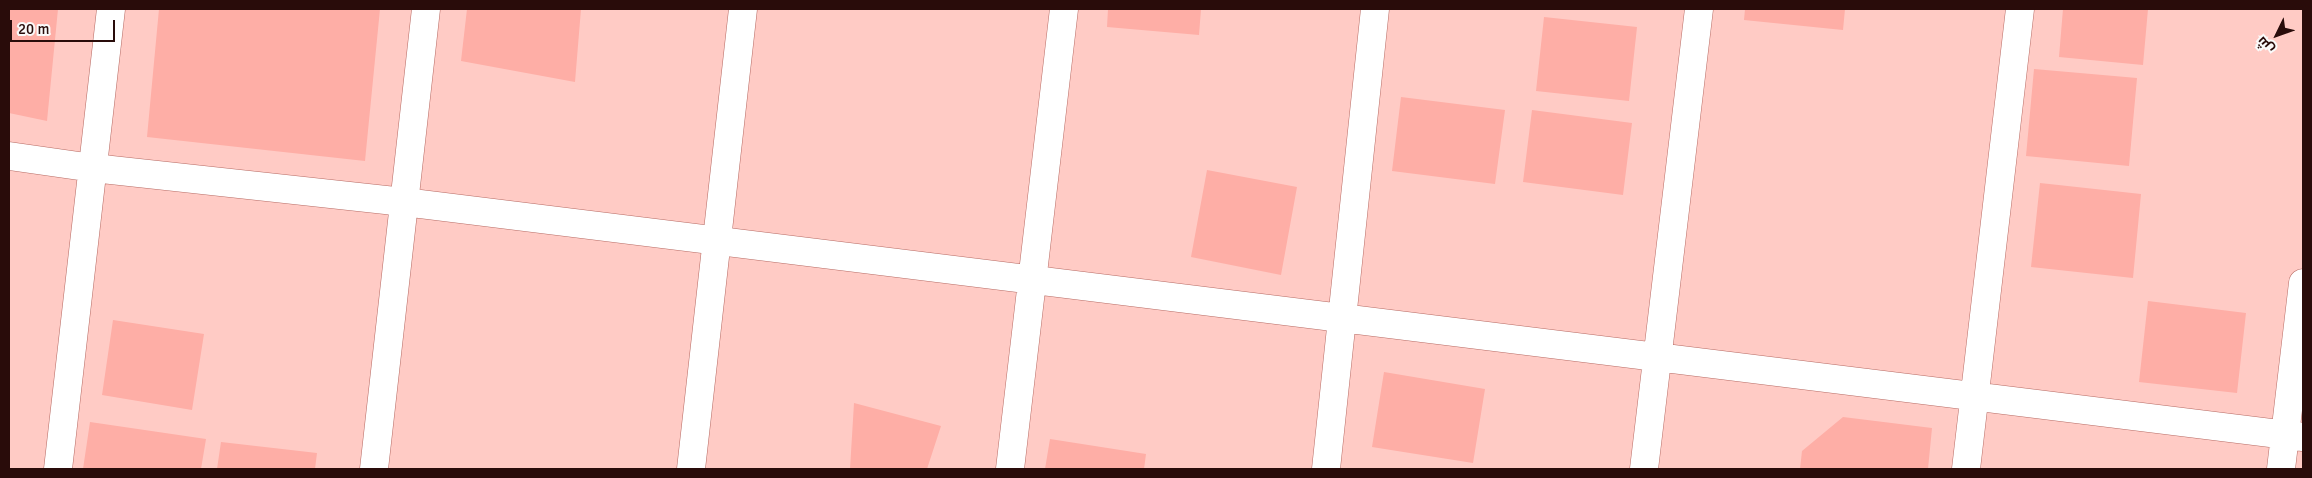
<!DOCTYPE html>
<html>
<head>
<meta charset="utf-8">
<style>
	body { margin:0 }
	#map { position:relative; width:2312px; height:478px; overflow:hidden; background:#ffcbc5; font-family:Signika,Cairo,sans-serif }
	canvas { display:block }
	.frame { position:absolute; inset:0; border:10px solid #290c0a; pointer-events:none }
	.north { position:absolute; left:2252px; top:10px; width:50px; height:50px; -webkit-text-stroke:4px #fafafa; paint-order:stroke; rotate:228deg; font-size:14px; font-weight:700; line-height:20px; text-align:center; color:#290c0a }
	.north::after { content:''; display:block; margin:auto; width:18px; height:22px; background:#290c0a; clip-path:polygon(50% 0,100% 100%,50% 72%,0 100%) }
	.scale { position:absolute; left:10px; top:20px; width:105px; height:22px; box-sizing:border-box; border:2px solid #290c0a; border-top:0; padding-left:6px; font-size:15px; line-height:18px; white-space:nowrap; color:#290c0a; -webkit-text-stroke:4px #fafafa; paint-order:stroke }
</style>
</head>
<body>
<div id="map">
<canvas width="2312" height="478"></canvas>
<div class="frame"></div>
<div class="north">ش</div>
<div class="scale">20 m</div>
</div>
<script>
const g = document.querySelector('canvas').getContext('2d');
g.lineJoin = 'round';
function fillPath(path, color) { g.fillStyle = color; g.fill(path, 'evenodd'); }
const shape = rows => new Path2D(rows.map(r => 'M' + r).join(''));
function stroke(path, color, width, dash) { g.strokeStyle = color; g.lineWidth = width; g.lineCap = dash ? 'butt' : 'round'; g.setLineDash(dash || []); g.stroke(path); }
const building = shape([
	[9,9,58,9,47,121,9,113],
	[159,9,380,9,365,161,147,137],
	[467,9,581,9,575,82,461,61],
	[1108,9,1201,9,1199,35,1107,27],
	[1745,9,1845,9,1843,30,1744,20],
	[2063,9,2148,9,2143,65,2059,57],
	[1544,17,1637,27,1629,101,1536,91],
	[2034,69,2137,78,2129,166,2026,156],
	[1401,97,1505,110,1495,184,1392,171],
	[1532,110,1632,123,1623,195,1523,182],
	[1207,170,1297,187,1281,275,1191,257],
	[2040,183,2141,194,2133,278,2031,267],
	[2148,301,2246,313,2237,393,2139,382],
	[113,320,204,334,192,410,102,395],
	[1384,372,1485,389,1473,463,1372,447],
	[854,403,941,426,927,469,850,469],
	[1843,417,1932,428,1928,469,1800,469,1802,451],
	[90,422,206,439,201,469,83,469],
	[1050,439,1146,454,1144,469,1045,469],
	[221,442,317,453,315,469,217,469]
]);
const street = shape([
	[9,156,93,168,404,202,2303,437],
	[58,469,111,9],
	[374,469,426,9],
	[691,469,743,9],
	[1010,469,1064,9],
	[1326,469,1375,9],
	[1644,469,1699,9],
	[1966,469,2020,9],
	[2281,469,2303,283]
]);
fillPath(building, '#feaea6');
stroke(street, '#b76b64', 29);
stroke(street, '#fff', 28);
</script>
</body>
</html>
